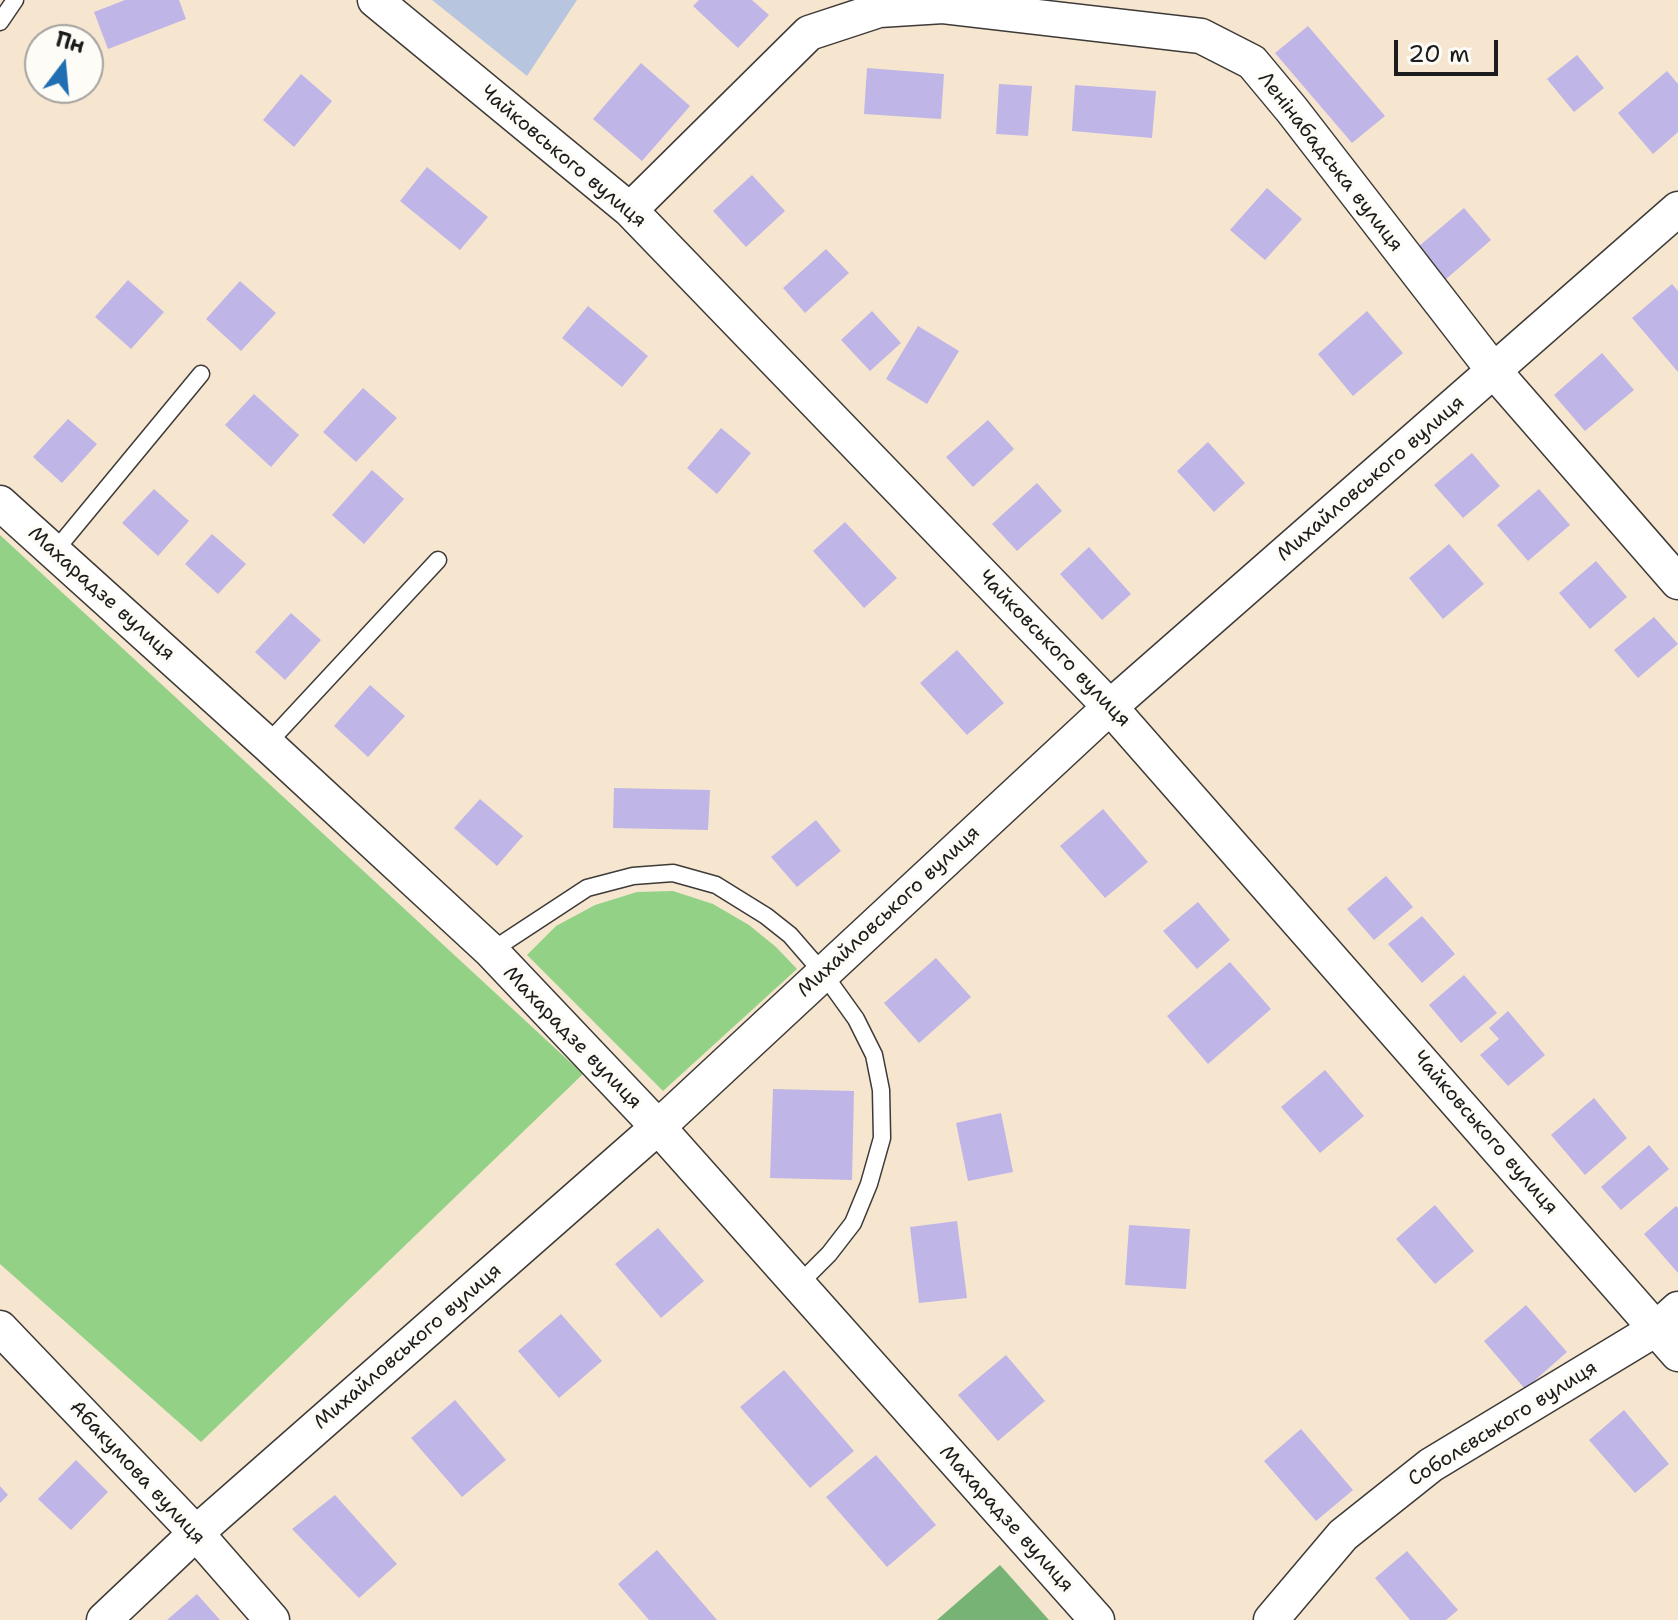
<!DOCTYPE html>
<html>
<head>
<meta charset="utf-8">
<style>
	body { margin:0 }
	#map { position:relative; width:1678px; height:1620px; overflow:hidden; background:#f6e6d0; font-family:"Shantell Sans",sans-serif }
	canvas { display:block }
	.north { position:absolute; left:24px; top:24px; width:80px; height:80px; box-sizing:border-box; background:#fdfcf7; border:2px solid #a3a29f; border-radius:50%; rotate:16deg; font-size:22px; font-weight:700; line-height:32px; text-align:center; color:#1c1c1c }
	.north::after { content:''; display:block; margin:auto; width:28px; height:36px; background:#1f6fb2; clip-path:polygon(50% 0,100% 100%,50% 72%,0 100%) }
	.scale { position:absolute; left:1394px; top:40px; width:104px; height:36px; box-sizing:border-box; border:4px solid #1c1c1c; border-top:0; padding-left:10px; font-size:24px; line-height:28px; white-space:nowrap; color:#1c1c1c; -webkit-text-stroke:6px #fdfcf7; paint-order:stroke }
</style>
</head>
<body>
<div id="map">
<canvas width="1678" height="1620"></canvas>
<div class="north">Пн</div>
<div class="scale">20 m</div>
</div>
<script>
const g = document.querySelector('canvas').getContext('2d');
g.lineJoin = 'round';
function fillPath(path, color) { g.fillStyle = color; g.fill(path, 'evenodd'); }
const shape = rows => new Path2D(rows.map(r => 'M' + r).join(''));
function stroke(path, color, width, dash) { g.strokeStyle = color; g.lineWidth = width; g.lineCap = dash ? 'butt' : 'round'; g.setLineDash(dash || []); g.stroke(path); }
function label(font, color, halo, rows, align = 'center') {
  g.font = font + ' "Shantell Sans",sans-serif'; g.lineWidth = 7; g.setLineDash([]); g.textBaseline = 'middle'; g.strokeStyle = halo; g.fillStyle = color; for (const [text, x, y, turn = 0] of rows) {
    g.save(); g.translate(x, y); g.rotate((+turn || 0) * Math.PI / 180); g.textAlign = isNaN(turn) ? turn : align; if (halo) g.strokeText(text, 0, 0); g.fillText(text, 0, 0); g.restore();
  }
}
const industrial = shape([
	[432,0,577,0,527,76]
]);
const green = shape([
	[0,535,583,1074,201,1442,0,1264],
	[673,891,713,904,749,925,776,947,797,969,663,1091,527,955,556,926,595,905,637,892]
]);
const forest = shape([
	[1000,1565,1049,1620,937,1620]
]);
const building = shape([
	[125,0,179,0,186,19,108,49,94,12],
	[699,0,752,0,769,15,738,48,693,6],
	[1308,26,1385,116,1352,143,1275,53],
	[1577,55,1604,88,1574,112,1547,79],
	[641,63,690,106,642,161,593,119],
	[867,68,944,74,941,119,864,114],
	[1667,71,1678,84,1678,132,1653,154,1618,113],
	[301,74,332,101,294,147,263,120],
	[999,84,1032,86,1028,136,996,134],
	[1075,85,1156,91,1152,138,1072,131],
	[427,167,488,217,460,250,400,201],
	[752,175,785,211,746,247,713,211],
	[1267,188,1302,219,1265,260,1230,230],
	[1464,208,1491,240,1445,280,1418,247],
	[826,249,849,273,805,313,783,288],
	[128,280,164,312,131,349,95,317],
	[240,281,276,313,241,351,206,319],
	[1672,284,1678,291,1678,372,1632,318],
	[588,306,648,356,622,387,562,338],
	[872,311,901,343,870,371,841,340],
	[1367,311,1403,353,1353,396,1318,354],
	[918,326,959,351,927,404,886,379],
	[1602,353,1634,390,1585,431,1554,395],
	[363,388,397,418,356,462,323,432],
	[254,394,299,435,271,467,225,425],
	[68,419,97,444,62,483,33,457],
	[988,420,1014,449,973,487,946,457],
	[721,428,751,453,717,494,687,468],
	[1208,442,1245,483,1214,512,1177,471],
	[1472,453,1500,486,1463,518,1434,485],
	[372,470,404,499,364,544,332,515],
	[1037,483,1062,511,1017,551,992,524],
	[154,489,189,521,158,556,122,523],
	[1539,489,1570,525,1528,561,1497,525],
	[845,522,897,578,864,608,813,551],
	[212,534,246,564,218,594,185,564],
	[1449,544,1484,584,1443,619,1409,578],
	[1089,547,1131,594,1102,620,1060,574],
	[1596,561,1627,597,1590,629,1559,593],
	[291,613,321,640,285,680,255,652],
	[1654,617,1678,644,1638,678,1614,650],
	[957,650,1004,703,967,735,920,683],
	[370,685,405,716,368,757,334,726],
	[614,788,710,790,708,830,613,828],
	[480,799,523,836,497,866,454,828],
	[1103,809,1148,862,1105,898,1060,846],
	[816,820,841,851,797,887,771,857],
	[1386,876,1413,907,1374,940,1347,909],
	[1198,902,1230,940,1197,969,1163,931],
	[1422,916,1455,954,1422,983,1388,944],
	[936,958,971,997,919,1043,884,1003],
	[1230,962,1271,1009,1208,1064,1167,1016],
	[1464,975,1497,1013,1461,1043,1429,1005],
	[1508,1011,1545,1055,1508,1086,1480,1055,1499,1039,1489,1028],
	[1325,1070,1364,1116,1320,1153,1281,1107],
	[773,1089,854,1091,852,1180,770,1178],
	[1594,1098,1627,1138,1585,1175,1551,1135],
	[1001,1113,1013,1172,968,1181,956,1123],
	[1649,1145,1669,1169,1621,1210,1601,1187],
	[1435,1205,1474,1251,1435,1284,1396,1239],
	[1676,1206,1678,1208,1678,1273,1644,1234],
	[957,1221,967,1298,919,1303,910,1227],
	[1129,1225,1190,1229,1186,1289,1125,1285],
	[658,1228,704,1281,661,1318,615,1264],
	[1526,1305,1567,1352,1525,1389,1484,1341],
	[561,1314,602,1361,559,1398,518,1351],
	[1006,1355,1045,1401,998,1441,958,1395],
	[784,1370,854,1451,810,1488,740,1407],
	[455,1400,506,1460,462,1497,411,1438],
	[1624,1410,1669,1464,1635,1493,1589,1440],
	[1301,1429,1353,1490,1316,1521,1264,1461],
	[876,1455,936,1525,887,1567,826,1497],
	[76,1460,108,1492,71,1530,38,1499],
	[0,1486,8,1495,0,1503],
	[335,1495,397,1564,359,1598,292,1529],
	[657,1550,717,1620,649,1620,618,1584],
	[1407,1551,1458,1610,1446,1620,1410,1620,1375,1578],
	[197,1594,220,1620,167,1620]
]);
const service = shape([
	[0,22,15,0],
	[54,552,201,374],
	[267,744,438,560],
	[491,951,587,888,633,876,673,873,716,885,766,916,790,935,823,973,856,1019,874,1055,881,1090,882,1138,869,1184,853,1223,829,1254,797,1286]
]);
const minor = shape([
	[375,0,630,210,1110,707,1678,1354],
	[630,210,809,33,879,10,943,6,1201,36,1252,62,1292,110,1494,371,1678,582],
	[0,503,267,744,491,951,658,1127,1097,1620],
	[0,1328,196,1533,272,1620],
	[104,1620,196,1533,658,1127,1110,707,1678,209],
	[1271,1620,1343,1535,1431,1465,1656,1329,1678,1309]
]);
const streetNames = [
	["Чайковського вулиця",563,157,40],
	["Ленінабадська вулиця",1330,162,52],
	["Михайловського вулиця",1371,479,-41],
	["Махарадзе вулиця",101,594,42],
	["Чайковського вулиця",1054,649,46],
	["Михайловського вулиця",889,912,-43],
	["Махарадзе вулиця",572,1038,46],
	["Чайковського вулиця",1485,1133,49],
	["Михайловського вулиця",408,1347,-41],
	["Соболєвського вулиця",1503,1424,-32],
	["Абакумова вулиця",137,1473,47],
	["Махарадзе вулиця",1006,1519,48]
];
fillPath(industrial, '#b8c5de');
fillPath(green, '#93d187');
fillPath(forest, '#76b374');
fillPath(building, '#bfb5e6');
stroke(service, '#3d3a37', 19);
stroke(minor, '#3d3a37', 37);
stroke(service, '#fff', 16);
stroke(minor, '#fff', 34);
label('20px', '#1c1c1c', '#fdfcf7', streetNames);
</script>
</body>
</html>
